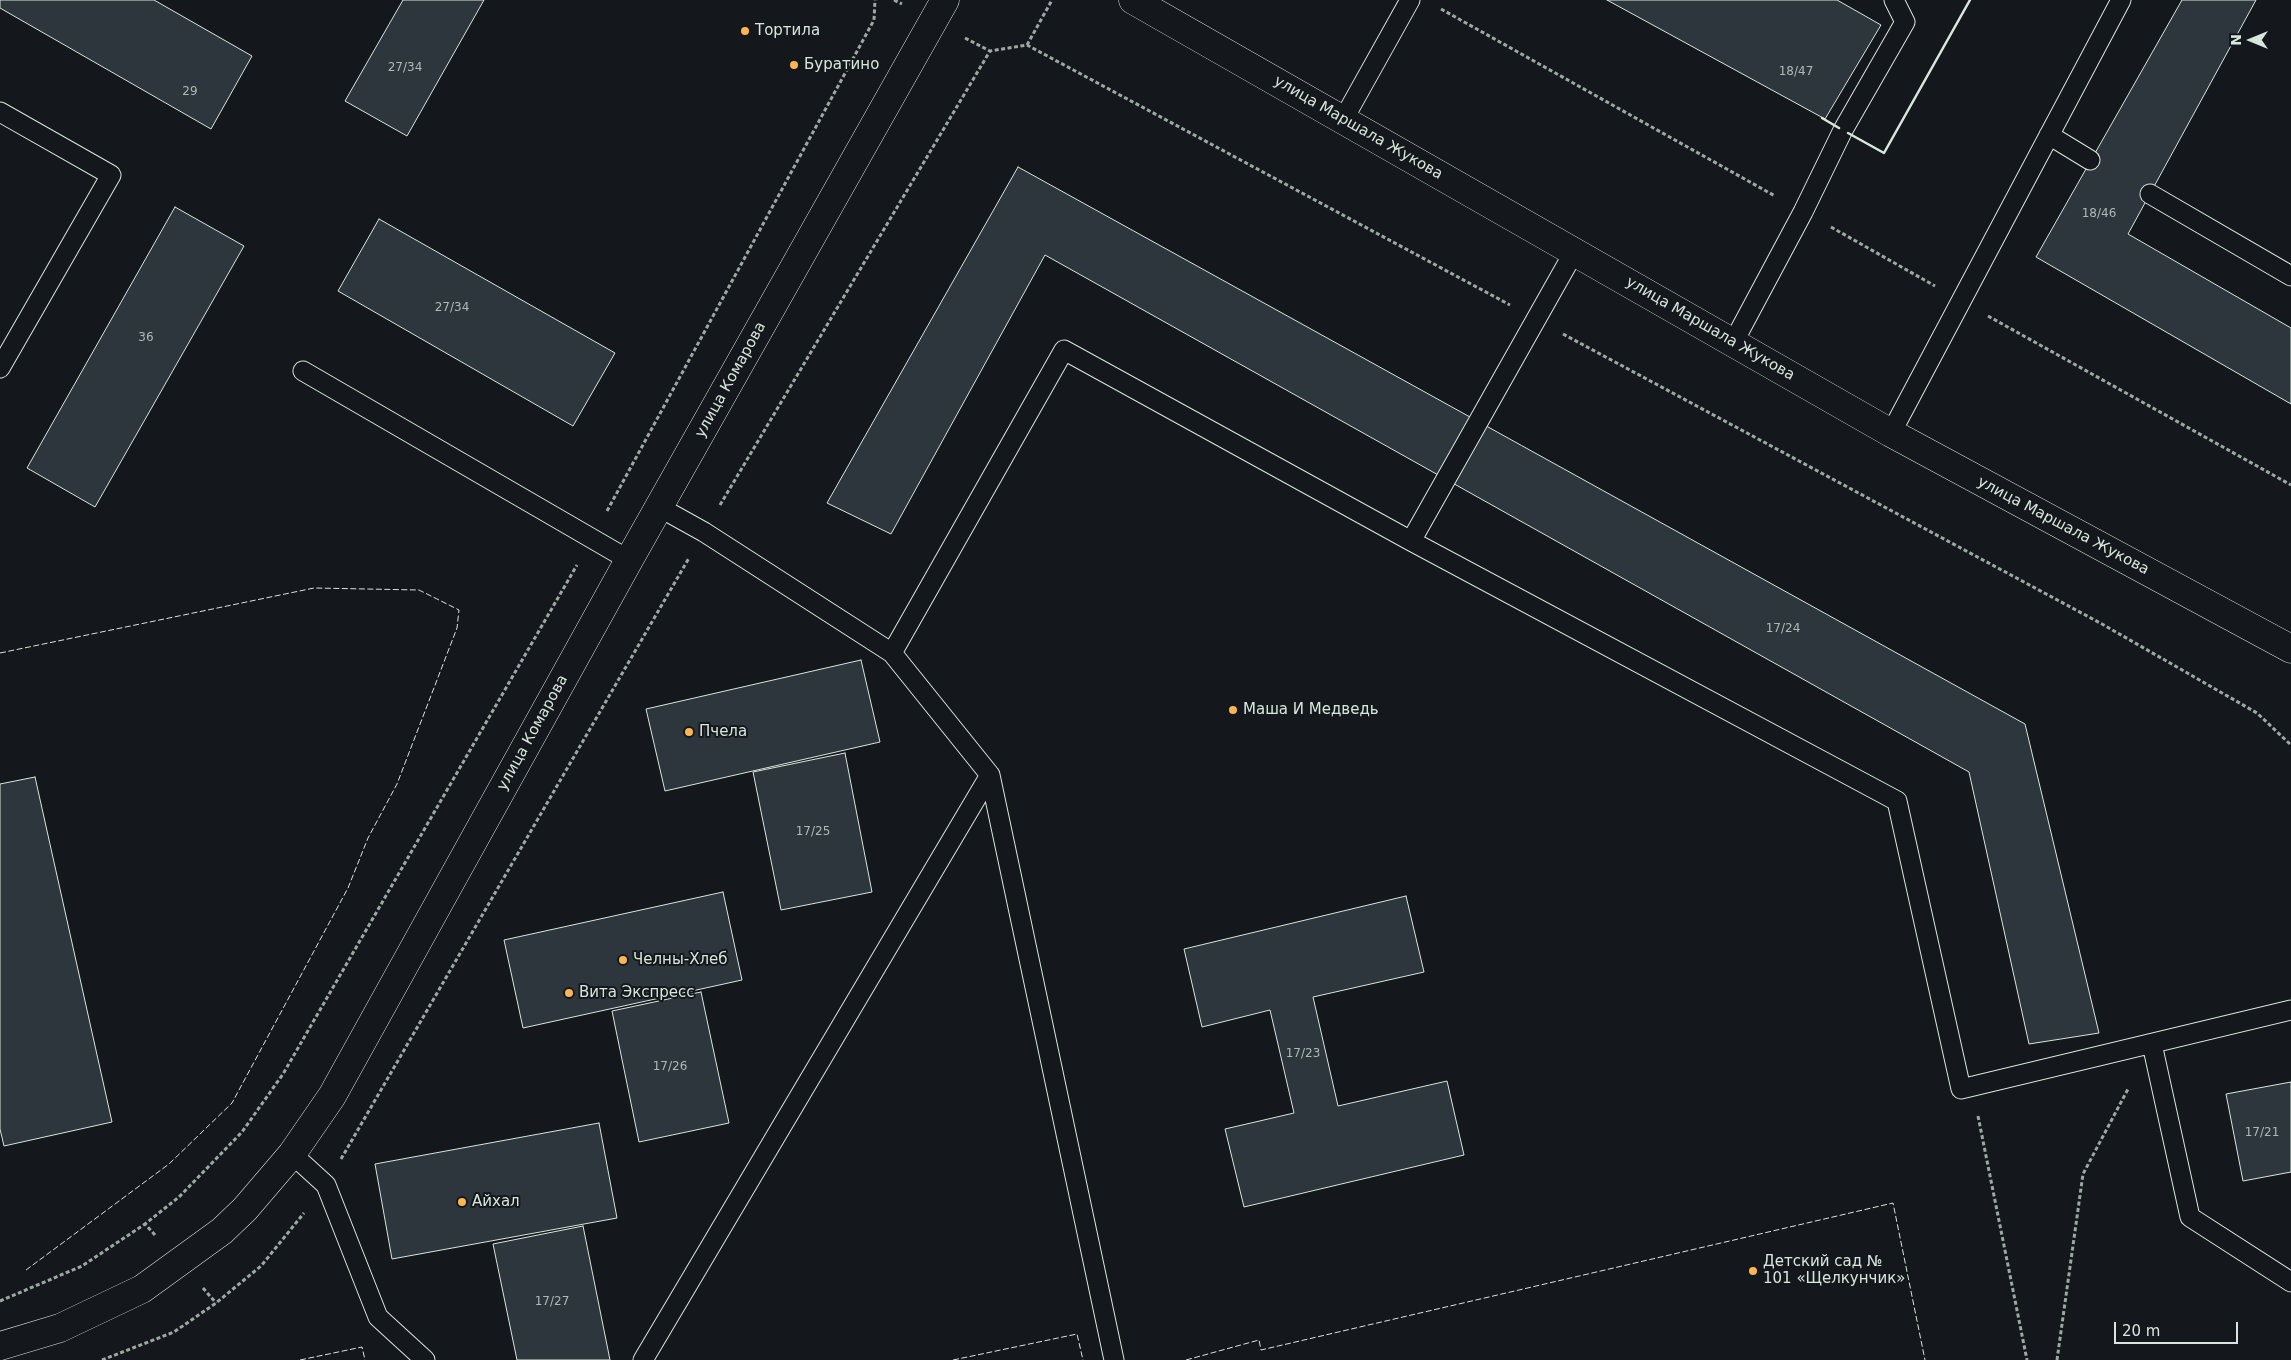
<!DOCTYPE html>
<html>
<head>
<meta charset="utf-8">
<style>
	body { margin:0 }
	#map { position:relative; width:2291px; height:1360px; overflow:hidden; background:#14181c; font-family:"DejaVu Sans",sans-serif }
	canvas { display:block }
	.north { position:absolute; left:2226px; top:15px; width:50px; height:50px; -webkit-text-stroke:4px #14181c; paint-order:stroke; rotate:270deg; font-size:14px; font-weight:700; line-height:20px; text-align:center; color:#d8e6dc }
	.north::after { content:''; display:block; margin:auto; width:18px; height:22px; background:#d8e6dc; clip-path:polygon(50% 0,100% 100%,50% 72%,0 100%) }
	.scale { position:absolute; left:2114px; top:1322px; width:124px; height:22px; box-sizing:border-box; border:2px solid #d8e6dc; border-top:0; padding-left:6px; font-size:15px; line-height:18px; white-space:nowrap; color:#d8e6dc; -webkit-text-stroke:4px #14181c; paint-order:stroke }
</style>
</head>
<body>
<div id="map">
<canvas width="2291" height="1360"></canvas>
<div class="north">N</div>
<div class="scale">20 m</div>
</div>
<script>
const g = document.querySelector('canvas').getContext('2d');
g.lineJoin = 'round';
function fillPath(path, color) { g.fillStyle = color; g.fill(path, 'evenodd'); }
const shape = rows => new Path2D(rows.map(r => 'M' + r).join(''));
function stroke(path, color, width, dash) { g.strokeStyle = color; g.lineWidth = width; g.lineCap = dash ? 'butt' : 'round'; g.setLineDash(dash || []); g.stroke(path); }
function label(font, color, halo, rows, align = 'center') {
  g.font = font + ' "DejaVu Sans",sans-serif'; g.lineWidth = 4; g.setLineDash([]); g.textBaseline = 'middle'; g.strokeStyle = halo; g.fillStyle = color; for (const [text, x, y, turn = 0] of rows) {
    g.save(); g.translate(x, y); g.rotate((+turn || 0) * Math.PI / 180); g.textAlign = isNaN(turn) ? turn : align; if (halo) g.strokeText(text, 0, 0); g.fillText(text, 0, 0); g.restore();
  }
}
const building = shape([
	[0,0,154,0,252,56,211,129,0,8,0,0],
	[403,0,484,0,407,136,345,101,403,0],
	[1607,0,1837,0,1881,25,1825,119,1607,0],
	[2182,0,2256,0,2128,234,2291,328,2291,404,2036,257,2182,0],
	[1018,167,2025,724,2099,1033,2029,1044,1969,772,1045,255,891,534,827,503,1018,167],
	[175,207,244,246,95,507,27,468,175,207],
	[379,219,615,353,573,426,338,291,379,219],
	[861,660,880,742,665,791,646,709,861,660],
	[845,753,872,892,781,910,753,772,845,753],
	[35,777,112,1122,4,1146,0,1129,0,784,35,777],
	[723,892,742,980,523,1028,504,940,723,892],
	[1406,896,1424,972,1313,997,1338,1106,1447,1081,1464,1155,1244,1207,1225,1129,1294,1113,1270,1010,1202,1027,1184,949,1406,896],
	[701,992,729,1123,639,1142,612,1011,701,992],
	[2291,1082,2291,1172,2243,1181,2226,1094,2291,1082],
	[599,1123,617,1218,392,1259,375,1164,599,1123],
	[583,1226,610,1360,517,1360,493,1244,583,1226]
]);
const path = shape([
	[894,0,902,4],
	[1441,9,1775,196],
	[965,38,990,51],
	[1027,45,1052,0],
	[1831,227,1935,286],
	[1988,316,2291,485],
	[1563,334,2102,624,2257,713,2291,745],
	[720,505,990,51,1027,45,1510,305],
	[607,511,874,20,875,0],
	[1978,1116,2027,1360],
	[341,1159,689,558],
	[155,1235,145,1224,179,1197,242,1132,283,1074,577,565],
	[203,1288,216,1303],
	[0,1301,82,1266,145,1224],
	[102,1360,174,1332,216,1303,261,1266,304,1213],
	[2057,1360,2083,1174,2128,1089]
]);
const service = shape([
	[0,112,111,175,0,368],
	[1343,120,1410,0],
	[2049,135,2090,160],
	[2150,194,2291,276],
	[1733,343,1803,212,1843,130,1905,22,1894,0],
	[303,371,629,560],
	[1891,433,2121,0],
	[659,507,704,532,892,653,1064,350,1411,541,1897,801,1961,1089,2291,1010],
	[1411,541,1574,252],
	[892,653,990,775,1114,1360],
	[2152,1044,2190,1217,2291,1282],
	[292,1154,326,1185,378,1317,425,1360],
	[643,1360,990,775]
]);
const tertiary = shape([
	[1133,0,1891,433,2291,649],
	[0,1346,60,1328,142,1289,222,1231,245,1209,292,1154,332,1096,629,560,945,0]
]);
const fence = shape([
	[0,653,314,588,419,590,459,610,457,628,397,784,368,838,348,888,232,1103,169,1164,26,1270],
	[300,1360,362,1347,365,1360],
	[953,1360,1077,1334,1083,1360],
	[1186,1360,1259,1340,1261,1350,1893,1203,1925,1360]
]);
const wall = shape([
	[1822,118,1839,128],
	[1848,133,1884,153,1970,0]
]);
const markers = [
	[745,31,5,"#ffb74d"],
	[794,65,5,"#ffb74d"],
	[1233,710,5,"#ffb74d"],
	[689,732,5,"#ffb74d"],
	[623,960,5,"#ffb74d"],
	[569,993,5,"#ffb74d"],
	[462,1202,5,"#ffb74d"],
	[1753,1271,5,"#ffb74d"]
];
const numberNames = [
	["27/34",405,68],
	["18/47",1796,72],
	["29",190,92],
	["18/46",2099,214],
	["27/34",452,308],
	["36",146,338],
	["17/24",1783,629],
	["17/25",813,832],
	["17/23",1303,1054],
	["17/26",670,1067],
	["17/21",2262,1133],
	["17/27",552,1302]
];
const poiNames = [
	["Тортила",755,31],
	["Буратино",804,65],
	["Маша И Медведь",1243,710],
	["Пчела",699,732],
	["Челны-Хлеб",633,960],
	["Вита Экспресс",579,993],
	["Айхал",472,1202],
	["Детский сад №",1763,1262],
	["101 «Щелкунчик»",1763,1279]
];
const streetNames = [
	["улица Маршала Жукова",1358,128,30],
	["улица Маршала Жукова",1710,329,30],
	["улица Комарова",731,380,-61],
	["улица Маршала Жукова",2063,526,28],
	["улица Комарова",533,733,-61]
];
fillPath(building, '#2c363c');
stroke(building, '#d8e6dc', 1);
stroke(service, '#d8e6dc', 21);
stroke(tertiary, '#d8e6dc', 29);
stroke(path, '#9da8a2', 3, [4, 2.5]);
stroke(service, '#14181c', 19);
stroke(tertiary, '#14181c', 28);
stroke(fence, '#d8e6dc', 1, [6, 2.5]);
stroke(wall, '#d8e6dc', 2.5);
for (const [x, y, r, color] of markers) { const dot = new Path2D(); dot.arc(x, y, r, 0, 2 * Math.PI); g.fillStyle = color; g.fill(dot); stroke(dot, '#14181c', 2); }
label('12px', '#adbab4', null, numberNames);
label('15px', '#d8e6dc', '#14181c', poiNames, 'left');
label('15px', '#d8e6dc', '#14181c', streetNames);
</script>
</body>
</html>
